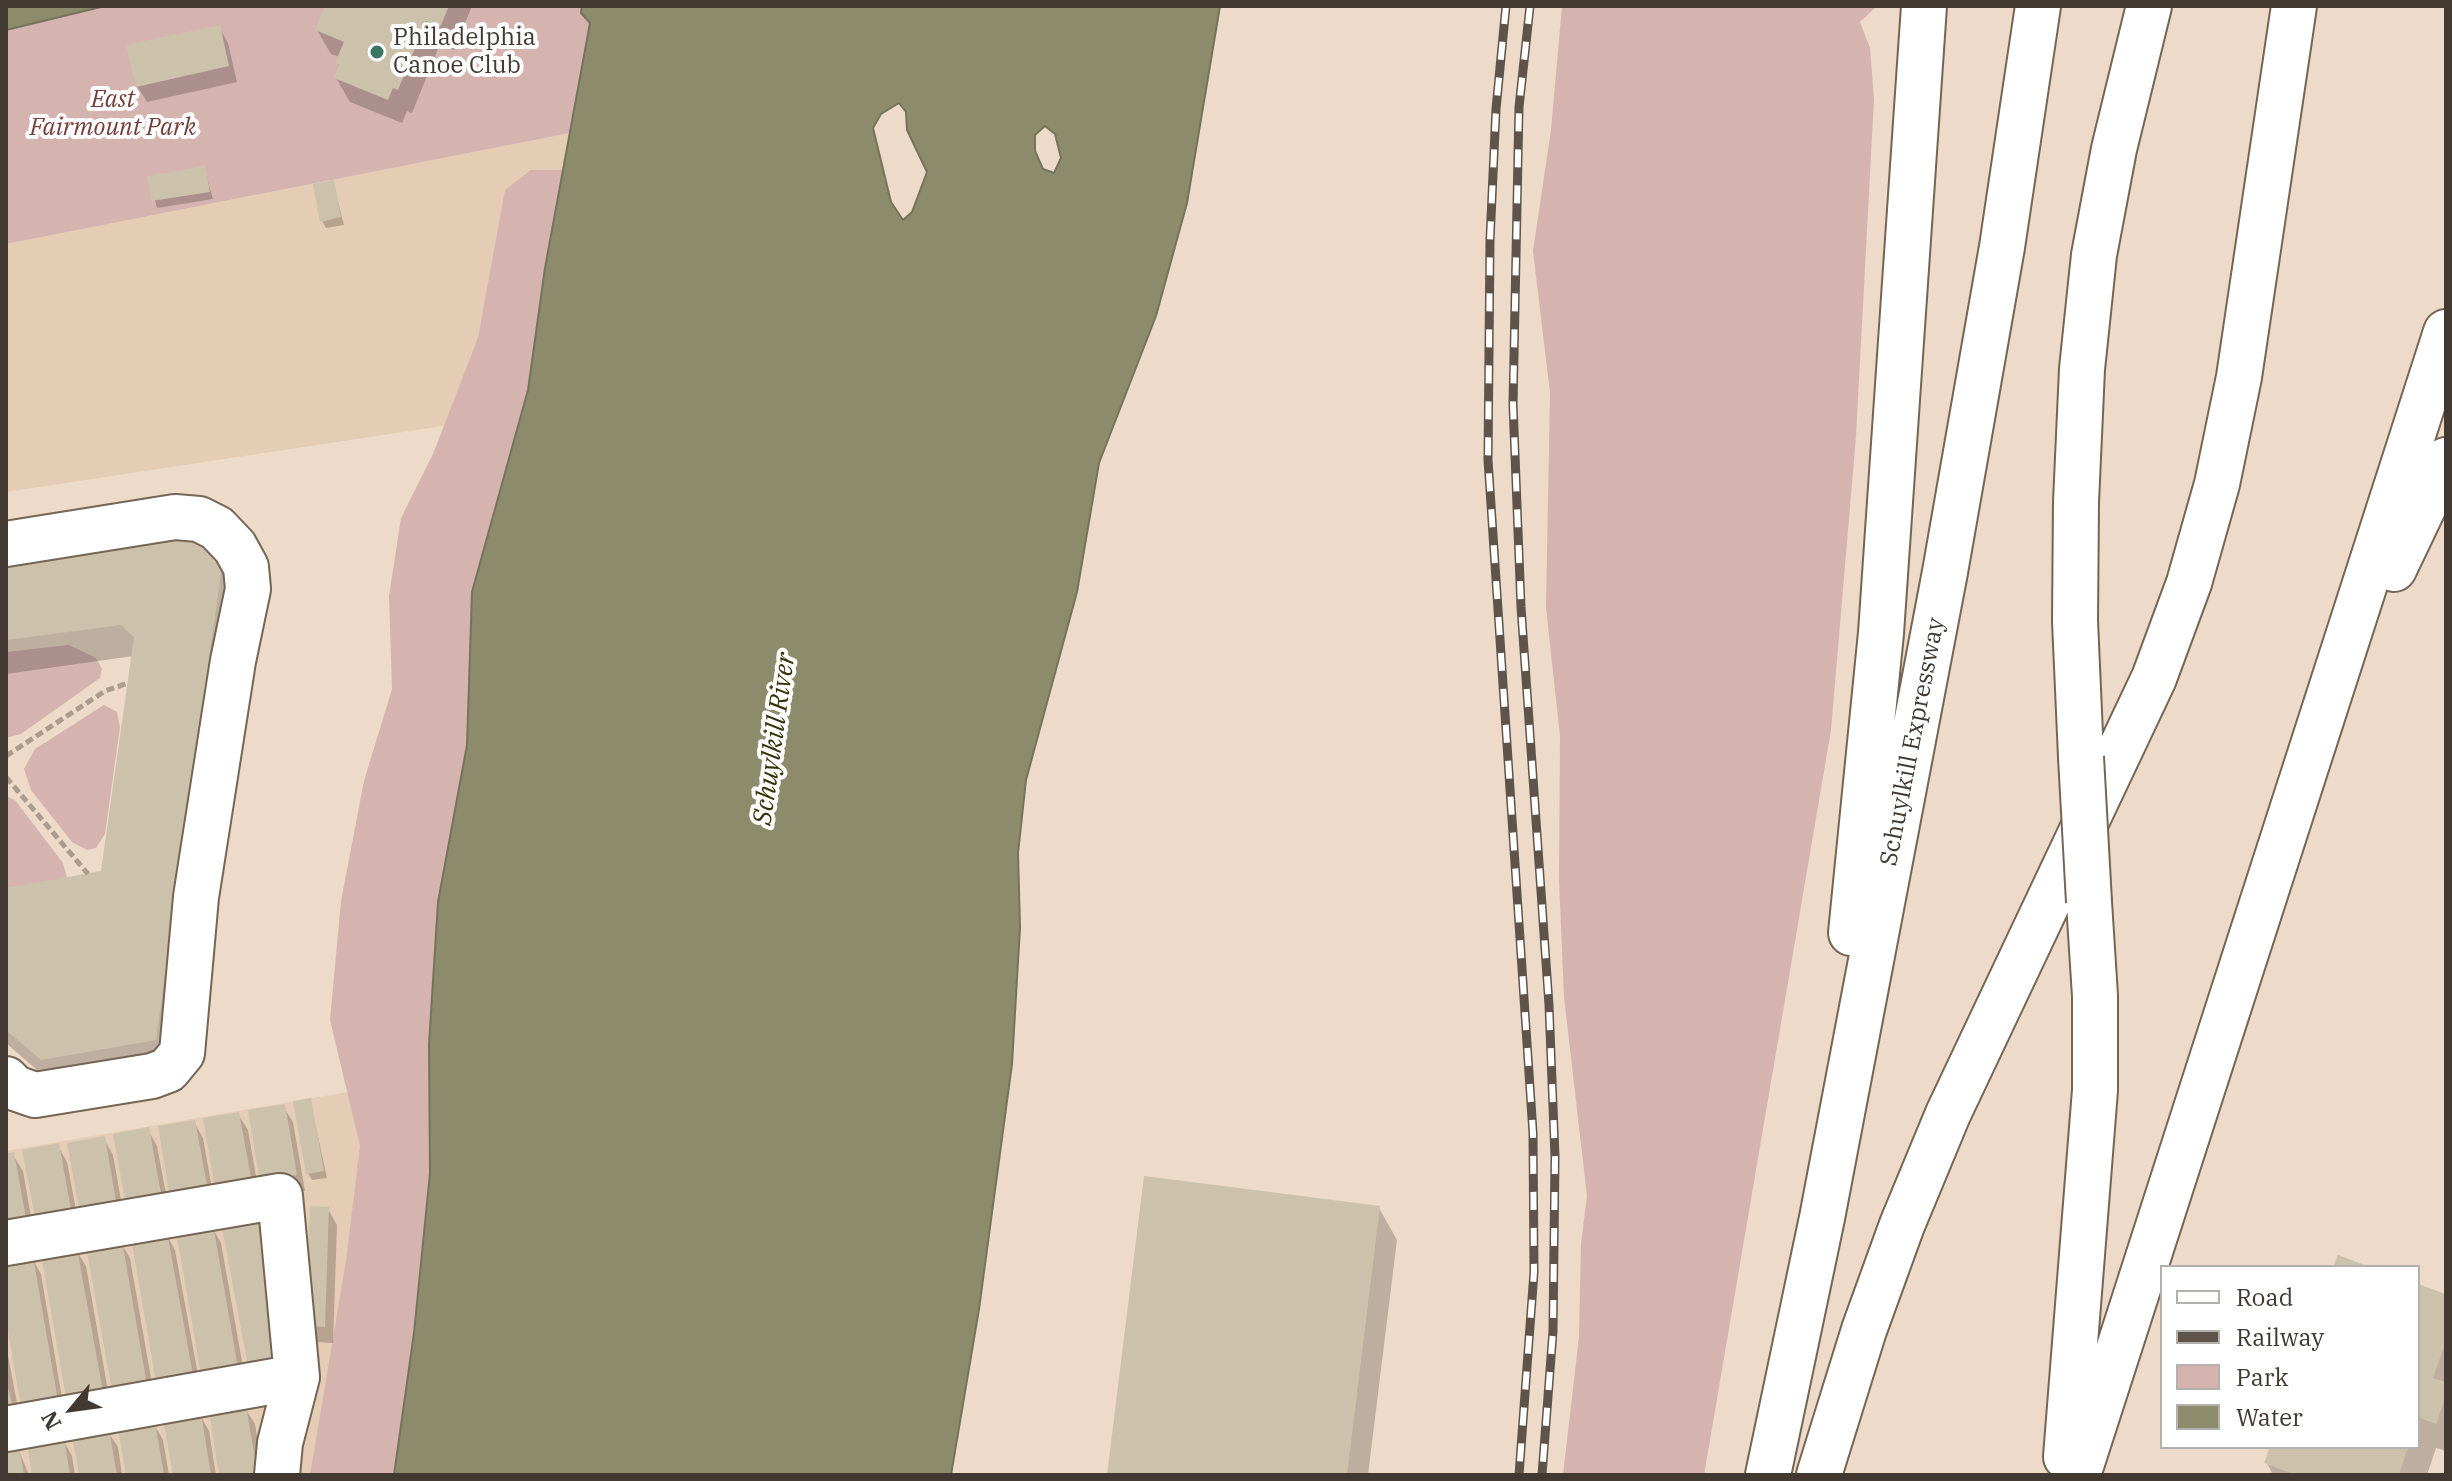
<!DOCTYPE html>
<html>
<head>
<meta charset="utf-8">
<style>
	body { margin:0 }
	#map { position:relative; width:2452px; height:1481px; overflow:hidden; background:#eddac8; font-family:"IBM Plex Serif",serif }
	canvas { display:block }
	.frame { position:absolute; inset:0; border:8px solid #413932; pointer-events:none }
	.legend { position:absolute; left:2160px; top:1265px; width:260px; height:184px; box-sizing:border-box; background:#fff; border:2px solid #b3b0ad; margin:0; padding:10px 14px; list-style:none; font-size:24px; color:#413932 }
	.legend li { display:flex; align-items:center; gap:16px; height:40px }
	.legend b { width:40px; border:2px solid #b3b0ad }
	.north { position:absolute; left:32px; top:1369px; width:80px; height:80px; -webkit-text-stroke:6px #fff; paint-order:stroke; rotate:241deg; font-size:22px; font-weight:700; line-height:32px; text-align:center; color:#413932 }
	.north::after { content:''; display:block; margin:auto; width:28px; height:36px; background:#413932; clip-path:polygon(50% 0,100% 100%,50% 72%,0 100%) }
</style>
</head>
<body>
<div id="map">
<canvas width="2452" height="1481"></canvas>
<div class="frame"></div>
<ul class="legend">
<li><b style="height:10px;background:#fff"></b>Road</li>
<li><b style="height:10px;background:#5e544b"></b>Railway</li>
<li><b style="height:22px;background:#d5b3af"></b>Park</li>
<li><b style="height:22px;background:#8c8c6c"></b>Water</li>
</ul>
<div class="north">N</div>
</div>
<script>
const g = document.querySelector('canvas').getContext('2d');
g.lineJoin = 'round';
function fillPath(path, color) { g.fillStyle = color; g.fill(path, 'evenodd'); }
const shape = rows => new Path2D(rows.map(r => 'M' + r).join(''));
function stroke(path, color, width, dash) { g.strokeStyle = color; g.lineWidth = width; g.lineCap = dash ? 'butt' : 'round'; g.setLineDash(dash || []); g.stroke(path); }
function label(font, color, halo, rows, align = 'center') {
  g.font = font + ' "IBM Plex Serif",serif'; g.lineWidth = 8; g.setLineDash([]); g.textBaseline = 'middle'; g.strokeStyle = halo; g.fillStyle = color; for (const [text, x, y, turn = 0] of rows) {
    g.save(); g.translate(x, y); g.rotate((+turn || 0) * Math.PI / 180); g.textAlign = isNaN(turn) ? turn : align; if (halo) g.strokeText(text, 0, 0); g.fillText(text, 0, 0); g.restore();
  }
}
const built = shape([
	[570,133,522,414,6,492,6,244],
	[429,1078,430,1173,414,1333,394,1475,6,1475,6,1151]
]);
const green = shape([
	[6,6,582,6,581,13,590,23,570,133,6,244],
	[1562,6,1877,6,1860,22,1870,48,1874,99,1856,436,1831,730,1704,1475,1563,1475,1579,1337,1581,1244,1587,1196,1564,997,1559,880,1560,736,1546,608,1550,393,1533,251,1551,130],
	[531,170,564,170,528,390,472,593,467,745,438,902,429,1044,430,1173,414,1333,394,1475,310,1475,346,1261,360,1146,330,1020,341,901,364,781,392,689,389,596,401,518,433,454,478,338,505,190],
	[69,645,96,658,102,669,100,678,21,734,6,738,6,652],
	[104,705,117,712,120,727,105,834,96,848,87,850,72,842,31,790,24,769,35,749],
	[6,796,15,800,63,863,67,878,6,897]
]);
const water = shape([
	[6,6,105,6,6,30,6,6],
	[582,6,1220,6,1187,203,1156,316,1099,463,1077,592,1026,780,1018,853,1020,928,1012,1064,979,1309,951,1475,394,1475,414,1333,430,1173,429,1044,438,902,467,745,472,592,528,390,545,268,590,23,581,13,582,6],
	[899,103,906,112,907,130,927,172,912,212,903,220,891,202,873,128,881,114,899,103],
	[1045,126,1055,134,1061,158,1054,173,1043,169,1035,151,1035,135,1045,126]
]);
const shadow = shape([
	[327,6,472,6,454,50,440,44,412,113,407,111,402,123,350,102,336,78,340,57,331,54,317,30],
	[219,27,228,43,237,82,147,102,137,86],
	[204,168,213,199,157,208,149,177],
	[333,182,344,225,326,228,322,221],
	[6,565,220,567,239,599,173,1071,61,1091,6,1043,6,890,103,873,133,656,6,674],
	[310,1100,327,1178,312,1180,308,1173],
	[283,1106,293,1122,305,1191,271,1197],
	[238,1114,248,1130,260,1199,226,1205],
	[194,1122,203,1138,215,1206,172,1197],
	[148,1130,157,1146,170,1215,137,1221],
	[104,1139,113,1155,125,1223,91,1229],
	[58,1146,67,1162,80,1231,25,1152],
	[13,1155,23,1171,35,1240,6,1245,6,1156],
	[1379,1208,1397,1240,1368,1475,1109,1475],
	[328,1209,337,1225,333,1343,317,1342,308,1326],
	[212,1227,221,1243,246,1384,212,1390],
	[166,1234,175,1250,201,1391,167,1397],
	[121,1243,130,1258,155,1401,123,1406],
	[76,1250,86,1266,111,1408,77,1413],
	[32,1258,41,1274,65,1416,6,1308],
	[2418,1286,2446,1296,2446,1451,2436,1448,2427,1475,2273,1475,2267,1463,2272,1447,2418,1447],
	[6,1345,21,1424,6,1427],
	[245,1408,255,1424,263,1475,221,1475],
	[200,1415,209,1431,216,1475,175,1475],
	[154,1424,163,1440,169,1475,128,1475],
	[108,1432,118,1447,122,1475,81,1475],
	[63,1440,72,1456,75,1475,34,1475],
	[18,1448,29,1475,6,1475]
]);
const building = shape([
	[325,6,449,6,440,27,426,21,398,90,393,88,388,100,334,78,339,64,335,63,344,42,315,30],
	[220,25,229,66,136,87,126,45],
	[205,166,210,192,151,201,147,176],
	[334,180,341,217,320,222,313,184],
	[194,537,222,566,156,1040,41,1060,6,1030,6,888,101,871,134,637,121,625,6,640,6,563],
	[311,1098,324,1171,306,1174,293,1101],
	[285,1104,297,1175,260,1182,248,1110],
	[239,1112,252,1183,215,1190,203,1118],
	[195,1120,208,1190,170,1198,158,1126],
	[149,1127,162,1199,126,1206,113,1134],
	[105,1136,117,1207,80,1214,67,1143],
	[59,1143,72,1215,36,1222,22,1150],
	[14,1152,27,1224,6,1227,6,1154],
	[1144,1176,1380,1206,1347,1475,1107,1475],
	[310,1206,329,1207,325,1327,306,1326],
	[258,1216,285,1360,248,1366,221,1222],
	[213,1224,238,1368,201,1375,176,1231],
	[167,1232,193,1375,156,1382,131,1238],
	[122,1240,147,1385,112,1391,86,1247],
	[77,1248,103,1392,66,1398,41,1254],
	[2338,1255,2370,1267,2333,1267],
	[33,1256,58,1401,21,1407,6,1320,6,1260],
	[2418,1284,2446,1294,2446,1341,2433,1378,2446,1382,2446,1396,2436,1424,2418,1417],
	[6,1379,13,1408,6,1409],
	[246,1406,258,1475,219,1475,209,1412],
	[201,1413,211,1475,173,1475,163,1419],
	[155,1422,164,1475,126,1475,118,1428],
	[109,1429,117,1475,79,1475,72,1436],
	[64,1438,70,1475,32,1475,27,1444],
	[19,1445,24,1475,6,1475,6,1448],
	[2270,1447,2408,1447,2399,1475,2296,1475,2264,1463]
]);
const path = shape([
	[6,756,105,691,128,683],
	[6,777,88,874]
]);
const minor = shape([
	[6,544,175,517,199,519,217,528,235,547,246,567,248,589,233,661,196,897,182,1053,168,1070,152,1076,35,1095,15,1088,6,1079],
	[6,1243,280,1196,297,1377,6,1429],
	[277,1475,280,1443,297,1377]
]);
const highway = shape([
	[2394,569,2446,460],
	[2081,757,2075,621,2076,502,2082,369,2094,255,2114,149,2149,6],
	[1851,933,1881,633,1924,6],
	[2066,1457,2095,1090,2095,996,2089,902],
	[1768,1475,1822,1218,1945,572,2002,247,2038,6],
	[1819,1475,1864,1330,1902,1225,1948,1114,2154,678,2189,583,2217,484,2239,377,2294,6],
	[2078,1475,2446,332]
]);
const rail = shape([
	[1506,6,1496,109,1490,240,1488,460,1533,1133,1534,1272,1519,1475],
	[1530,6,1519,107,1513,404,1521,607,1549,1005,1555,1157,1553,1331,1542,1475]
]);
const highwayBridge = shape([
	[2081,757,2089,902]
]);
const markers = [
	[377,52,8,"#397764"]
];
const poiNames = [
	["Philadelphia",393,38],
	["Canoe Club",393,66]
];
const parkNames = [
	["East",113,100],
	["Fairmount Park",113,128]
];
const streetNames = [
	["Schuylkill Expressway",1913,742,-79]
];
const waterNames = [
	["Schuylkill River",775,739,-82]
];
fillPath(built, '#e5ccb4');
fillPath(green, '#d5b3af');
fillPath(water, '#8c8c6c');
stroke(water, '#76735b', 2);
fillPath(shadow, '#0003');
fillPath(building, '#ccc2ac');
stroke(minor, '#756554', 48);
stroke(highway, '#756554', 48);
stroke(path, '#ab9c8e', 5, [8, 4]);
stroke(minor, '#fff', 44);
stroke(highway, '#fff', 44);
stroke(rail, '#5e544b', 9);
stroke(rail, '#fff', 6, [18]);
stroke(highwayBridge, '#756554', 48, []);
stroke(highwayBridge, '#fff', 44);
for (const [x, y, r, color] of markers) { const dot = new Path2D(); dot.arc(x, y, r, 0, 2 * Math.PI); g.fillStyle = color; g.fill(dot); stroke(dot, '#fff', 3); }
label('24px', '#413932', '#fff', poiNames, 'left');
label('italic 24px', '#733d38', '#fff', parkNames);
label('24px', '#413932', '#fff', streetNames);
label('italic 26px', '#333206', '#fff', waterNames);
</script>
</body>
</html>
